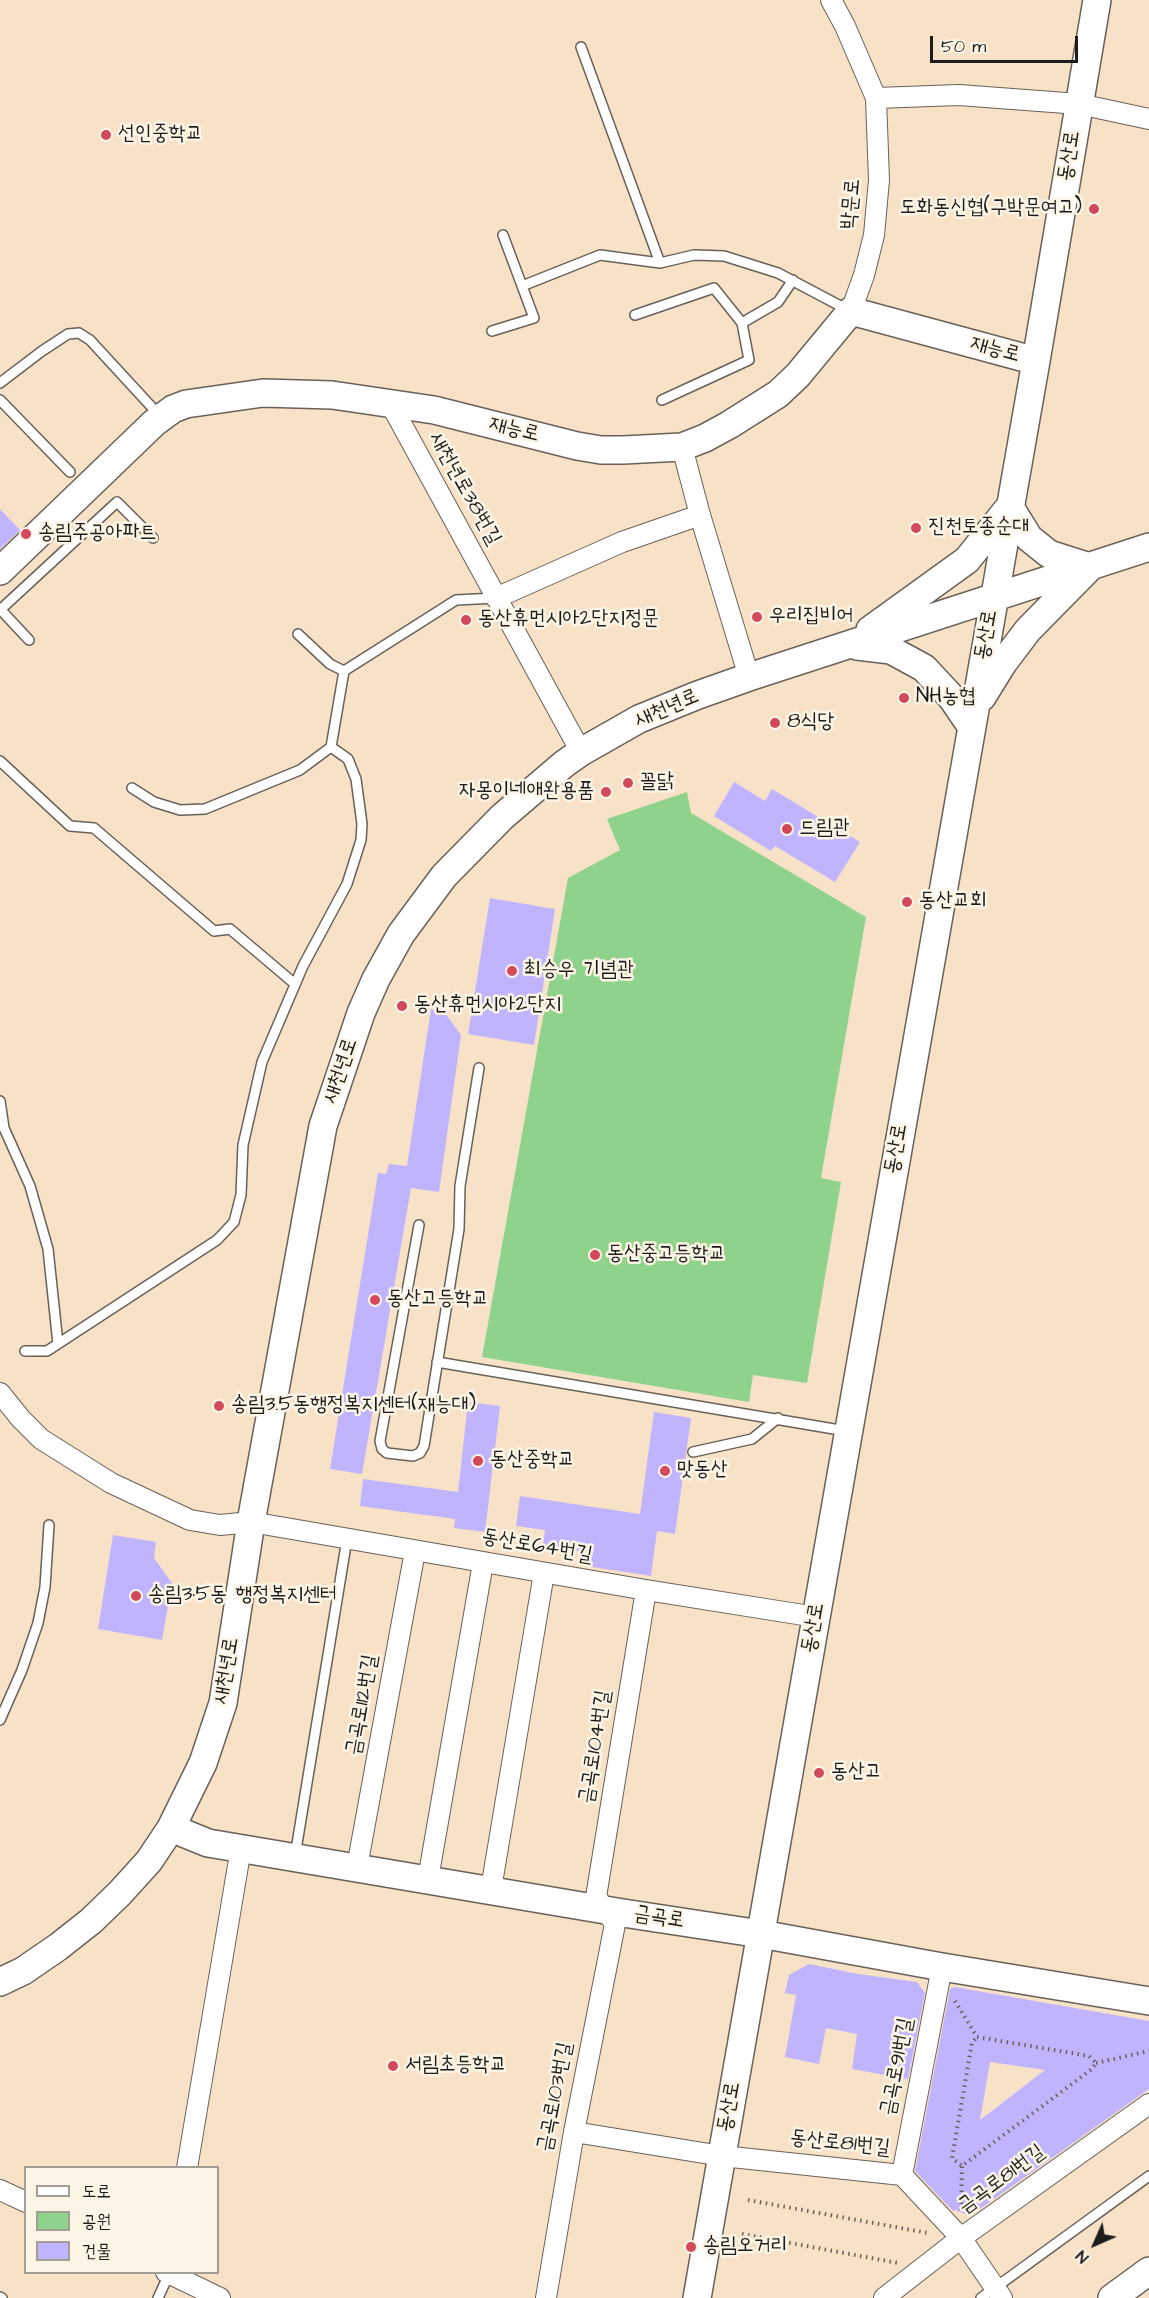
<!DOCTYPE html>
<html>
<head>
<meta charset="utf-8">
<style>
	body { margin:0 }
	#map { position:relative; width:1149px; height:2298px; overflow:hidden; background:#f7e2c8; font-family:"Architects Daughter","Poor Story",sans-serif }
	canvas { display:block }
	.legend { position:absolute; left:24px; top:2166px; width:195px; height:108px; box-sizing:border-box; background:#fcf5e5; border:2px solid #a29e95; margin:0; padding:8px 10px; list-style:none; font-size:18px; color:#1c1c1c }
	.legend li { display:flex; align-items:center; gap:12px; height:30px }
	.legend b { width:30px; border:2px solid #a29e95 }
	.north { position:absolute; left:1065px; top:2214px; width:60px; height:60px; -webkit-text-stroke:4px #fcf5e5; paint-order:stroke; rotate:225deg; font-size:16px; font-weight:700; line-height:24px; text-align:center; color:#1c1c1c }
	.north::after { content:''; display:block; margin:auto; width:21px; height:27px; background:#1c1c1c; clip-path:polygon(50% 0,100% 100%,50% 72%,0 100%) }
	.scale { position:absolute; left:930px; top:36px; width:148px; height:27px; box-sizing:border-box; border:3px solid #1c1c1c; border-top:0; padding-left:8px; font-size:18px; line-height:21px; white-space:nowrap; color:#1c1c1c; -webkit-text-stroke:4px #fcf5e5; paint-order:stroke }
</style>
</head>
<body>
<div id="map">
<canvas width="1149" height="2298"></canvas>
<ul class="legend">
<li><b style="height:8px;background:#fff"></b>도로</li>
<li><b style="height:16px;background:#8fd28b"></b>공원</li>
<li><b style="height:16px;background:#c1b4fe"></b>건물</li>
</ul>
<div class="north">N</div>
<div class="scale">50 m</div>
</div>
<script>
const g = document.querySelector('canvas').getContext('2d');
g.lineJoin = 'round';
function fillPath(path, color) { g.fillStyle = color; g.fill(path, 'evenodd'); }
const shape = rows => new Path2D(rows.map(r => 'M' + r).join(''));
function stroke(path, color, width, dash) { g.strokeStyle = color; g.lineWidth = width; g.lineCap = dash ? 'butt' : 'round'; g.setLineDash(dash || []); g.stroke(path); }
function label(font, color, halo, rows, align = 'center') {
  g.font = font + ' "Architects Daughter","Poor Story",sans-serif'; g.lineWidth = 5; g.setLineDash([]); g.textBaseline = 'middle'; g.strokeStyle = halo; g.fillStyle = color; for (const [text, x, y, turn = 0] of rows) {
    g.save(); g.translate(x, y); g.rotate((+turn || 0) * Math.PI / 180); g.textAlign = isNaN(turn) ? turn : align; if (halo) g.strokeText(text, 0, 0); g.fillText(text, 0, 0); g.restore();
  }
}
const green = shape([
	[687,792,691,813,866,917,821,1178,841,1182,807,1383,753,1375,749,1402,482,1357,568,878,620,850,607,819]
]);
const building = shape([
	[0,509,20,530,0,549],
	[734,782,765,801,772,789,860,842,835,882,775,846,771,851,714,816],
	[490,898,555,909,534,1045,468,1034],
	[431,1009,445,1013,461,1035,439,1192,411,1188,362,1474,330,1469,378,1173,386,1174,389,1164,407,1166],
	[468,1402,500,1406,485,1532,454,1528,455,1519,360,1506,363,1479,458,1492],
	[654,1412,691,1418,675,1534,657,1531,651,1576,586,1566,588,1552,543,1546,545,1530,516,1526,520,1496,640,1514],
	[113,1535,156,1542,154,1558,172,1583,162,1640,98,1629],
	[809,1964,858,1974,917,1982,925,1993,908,2079,852,2069,857,2034,826,2028,819,2064,785,2057,796,1995,785,1993,789,1975],
	[955,1987,1149,2021,1149,2089,970,2216,955,2210,953,2211,915,2171,950,1989],
	[990,2062,1045,2070,980,2120]
]);
const path = shape([
	[955,2001,977,2037],
	[977,2037,1089,2056,1096,2063,1092,2069,962,2166,952,2158,972,2043,977,2037],
	[1096,2063,1149,2051],
	[748,2200,928,2233],
	[961,2210,962,2166],
	[742,2234,898,2263]
]);
const lane = shape([
	[581,47,660,263],
	[522,286,600,255,660,263,694,255,724,256,778,273,848,310],
	[635,315,714,288,742,323,749,360,662,400],
	[742,323,778,302,793,280],
	[492,331,534,318,503,235],
	[0,383,42,351,68,334,79,333,90,340,159,415],
	[0,400,70,472],
	[0,610,117,502,153,538],
	[1,610,29,640],
	[298,634,330,664,344,671],
	[0,761,70,826,94,828,214,931,230,929,295,984],
	[132,788,154,802,180,810,205,809,300,770,331,747,344,671,456,600,496,598],
	[0,1101,4,1128,30,1186,48,1249,58,1344],
	[419,1225,380,1441,382,1449,387,1453,413,1456,420,1453,424,1446,459,1229,460,1186,479,1068],
	[25,1351,47,1351,217,1240,234,1222,241,1195,243,1145,262,1062,303,966,347,884,361,840,362,824,356,779,348,759,331,747],
	[437,1362,846,1431],
	[693,1452,752,1439,778,1418],
	[0,1720,22,1670,38,1623,45,1587,49,1525],
	[295,1856,347,1539],
	[0,2297,2,2298],
	[158,2298,169,2274],
	[981,2298,1149,2176]
]);
const street = shape([
	[831,0,845,26,876,98,879,180,874,235,864,275,851,311],
	[876,98,959,95,1079,104,1149,119],
	[390,403,581,752],
	[682,447,700,515,749,677],
	[496,598,622,542,700,515],
	[0,1393,21,1419,41,1439,111,1483,190,1520,220,1525,251,1522,646,1590,816,1617],
	[357,1867,415,1551],
	[428,1879,483,1563],
	[491,1889,544,1573],
	[574,2132,722,2156,902,2175,961,2238,1002,2298],
	[187,2168,241,1848],
	[902,2175,942,1967],
	[0,2190,26,2202],
	[166,2272,220,2298],
	[546,2298,574,2132,615,1924,596,1897,646,1590],
	[884,2298,961,2238,1149,2104]
]);
const secondary = shape([
	[0,571,154,423,173,409,186,404,263,393,332,395,434,410,577,446,601,450,623,450,682,447,705,438,729,425,778,394,798,375,851,311,1036,361],
	[870,630,967,560,1007,510],
	[857,646,891,650,924,668,952,698,971,726],
	[982,697,1003,663,1028,630,1090,567,1049,554,1029,538,1010,507],
	[171,1828,208,1843,623,1913,761,1934,942,1967,1149,2001],
	[0,1982,23,1971,58,1947,91,1921,120,1893,149,1861,171,1828,203,1763,223,1703,251,1522,323,1126,361,1013,376,979,401,934,444,876,502,817,564,764,581,752,639,719,698,695,749,677,1149,547],
	[697,2298,1036,361,1097,0],
	[1112,2298,1149,2271]
]);
const markers = [
	[106,135,6,"#d1495b"],
	[1094,209,6,"#d1495b"],
	[916,528,6,"#d1495b"],
	[26,534,6,"#d1495b"],
	[757,617,6,"#d1495b"],
	[466,620,6,"#d1495b"],
	[904,698,6,"#d1495b"],
	[775,723,6,"#d1495b"],
	[628,783,6,"#d1495b"],
	[606,792,6,"#d1495b"],
	[787,829,6,"#d1495b"],
	[907,902,6,"#d1495b"],
	[512,971,6,"#d1495b"],
	[402,1006,6,"#d1495b"],
	[595,1255,6,"#d1495b"],
	[375,1300,6,"#d1495b"],
	[219,1406,6,"#d1495b"],
	[478,1461,6,"#d1495b"],
	[665,1471,6,"#d1495b"],
	[136,1596,6,"#d1495b"],
	[819,1773,6,"#d1495b"],
	[393,2066,6,"#d1495b"],
	[691,2247,6,"#d1495b"]
];
const poiNames = [
	["선인중학교",118,135],
	["도화동신협(구박문여고)",1082,209,"right"],
	["진천토종순대",928,528],
	["송림주공아파트",38,534],
	["우리집비어",769,617],
	["동산휴먼시아2단지정문",478,620],
	["NH농협",916,698],
	["8식당",787,723],
	["꼴닭",640,783],
	["자몽이네애완용품",594,792,"right"],
	["드림관",799,829],
	["동산교회",919,902],
	["최승우 기념관",524,971],
	["동산휴먼시아2단지",414,1006],
	["동산중고등학교",607,1255],
	["동산고등학교",387,1300],
	["송림3.5동행정복지센터(재능대)",231,1406],
	["동산중학교",490,1461],
	["맛동산",677,1471],
	["송림3·5동 행정복지센터",148,1596],
	["동산고",831,1773],
	["서림초등학교",405,2066],
	["송림오거리",703,2247]
];
const streetNames = [
	["동산로",1070,156,-81],
	["박문로",852,204,-85],
	["재능로",995,350,15],
	["재능로",514,430,14],
	["새천년로38번길",464,489,61],
	["동산로",987,635,-80],
	["새천년로",667,709,-23],
	["새천년로",341,1071,-71],
	["동산로",897,1149,-80],
	["동산로64번길",537,1547,10],
	["동산로",814,1628,-80],
	["새천년로",227,1671,-80],
	["금곡로112번길",363,1705,-80],
	["금곡로104번길",596,1747,-81],
	["금곡로",659,1918,9],
	["금곡로91번길",898,2067,-79],
	["금곡로103번길",556,2097,-79],
	["동산로",730,2107,-80],
	["동산로81번길",840,2144,6],
	["금곡로81번길",1002,2180,-36]
];
fillPath(green, '#8fd28b');
fillPath(building, '#c1b4fe');
stroke(lane, '#696158', 12);
stroke(street, '#696158', 22);
stroke(secondary, '#696158', 30);
stroke(path, '#696158', 4, [1.5, 4.5]);
stroke(lane, '#fff', 9);
stroke(street, '#fff', 20);
stroke(secondary, '#fff', 27);
for (const [x, y, r, color] of markers) { const dot = new Path2D(); dot.arc(x, y, r, 0, 2 * Math.PI); g.fillStyle = color; g.fill(dot); stroke(dot, '#fcf5e5', 2); }
label('21px', '#1c1c1c', '#fcf5e5', poiNames, 'left');
label('21px', '#1c1c1c', '#fcf5e5', streetNames);
</script>
</body>
</html>
